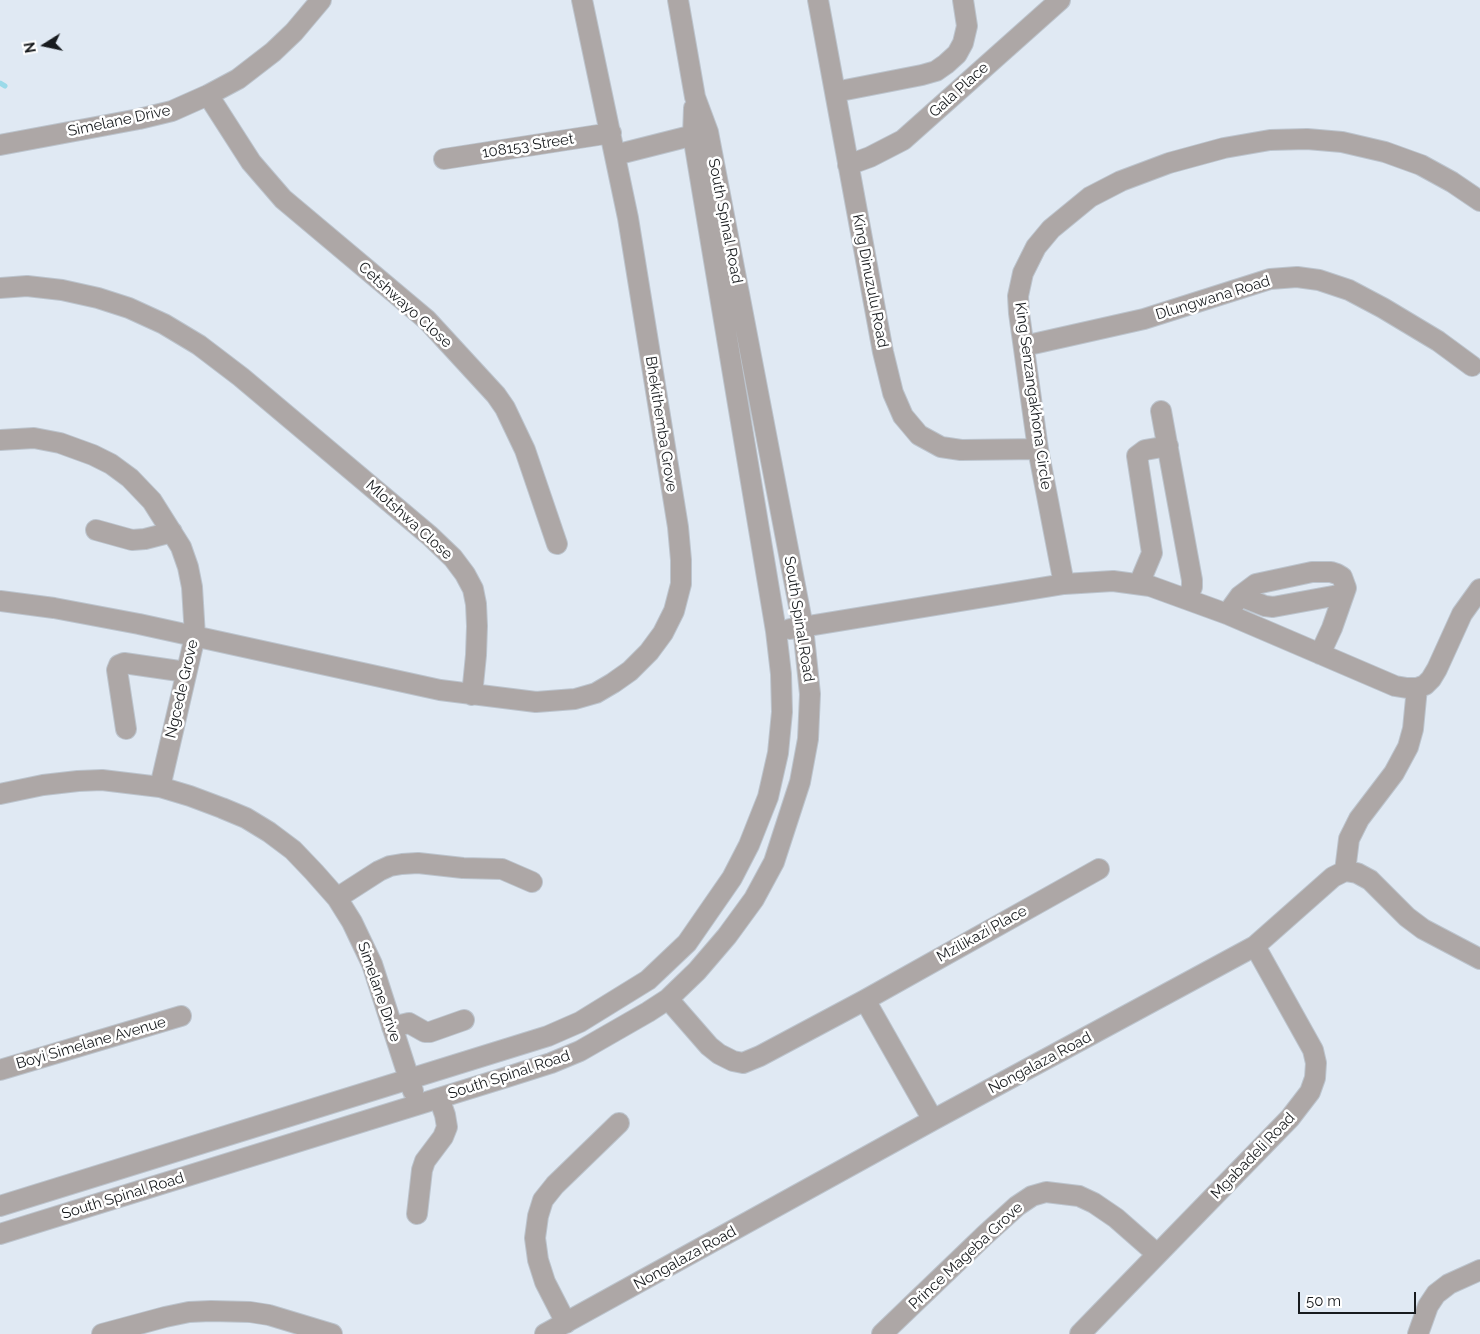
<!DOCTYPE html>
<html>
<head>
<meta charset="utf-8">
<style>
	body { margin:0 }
	#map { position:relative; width:1480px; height:1334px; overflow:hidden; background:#e0e9f3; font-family:Raleway,sans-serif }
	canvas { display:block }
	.north { position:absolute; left:20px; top:20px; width:50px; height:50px; -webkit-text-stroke:4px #fff; paint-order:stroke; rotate:260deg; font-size:14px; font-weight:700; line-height:20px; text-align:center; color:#181b1e }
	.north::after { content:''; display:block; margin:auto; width:18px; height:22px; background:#181b1e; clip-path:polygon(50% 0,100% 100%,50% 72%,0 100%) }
	.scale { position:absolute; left:1298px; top:1292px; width:118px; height:22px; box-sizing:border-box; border:2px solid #181b1e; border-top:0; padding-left:6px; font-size:15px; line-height:18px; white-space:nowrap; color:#181b1e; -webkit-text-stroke:4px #fff; paint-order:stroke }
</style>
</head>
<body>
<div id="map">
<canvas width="1480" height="1334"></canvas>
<div class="north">N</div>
<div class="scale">50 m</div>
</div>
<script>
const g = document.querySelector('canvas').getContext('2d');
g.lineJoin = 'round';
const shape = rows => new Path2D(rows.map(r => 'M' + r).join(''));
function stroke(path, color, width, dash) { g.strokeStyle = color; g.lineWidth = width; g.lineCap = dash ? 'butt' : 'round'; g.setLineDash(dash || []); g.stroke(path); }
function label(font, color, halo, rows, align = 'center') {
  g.font = font + ' Raleway,sans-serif'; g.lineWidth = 5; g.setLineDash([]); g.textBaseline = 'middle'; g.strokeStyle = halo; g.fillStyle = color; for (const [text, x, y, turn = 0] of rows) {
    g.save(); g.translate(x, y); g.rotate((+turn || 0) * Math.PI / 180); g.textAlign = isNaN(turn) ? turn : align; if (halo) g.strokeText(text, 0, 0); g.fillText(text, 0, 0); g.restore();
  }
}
const stream = shape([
	[0,83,5,86]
]);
const minor = shape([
	[818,0,883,352,893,393,903,416,919,435,941,447,961,450,1038,449],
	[835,92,922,75,936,71,946,64,957,54,963,43,967,26,963,0],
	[208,95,251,162,283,199,427,320,496,395,505,408,525,450,557,544],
	[0,145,139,119,172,111,208,95,238,79,273,52,294,32,321,0],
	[615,155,706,132],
	[444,159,611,133],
	[848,165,870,157,903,140,1060,0],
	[1480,201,1452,182,1421,165,1385,152,1342,142,1307,139,1270,140,1224,148,1169,163,1121,181,1090,197,1051,229,1036,247,1023,273,1018,296,1019,313,1038,449,1064,584,1113,581,1150,586,1227,614,1395,686,1407,688,1417,688,1425,685,1431,679,1437,669,1462,614,1480,589],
	[0,288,27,286,62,290,98,298,129,308,164,324,199,345,241,377,430,536,453,558,465,574,473,589,476,604,477,626,476,655,472,695],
	[1024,346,1144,319,1270,279,1297,277,1319,280,1349,290,1383,308,1438,341,1472,366],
	[1161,411,1192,580,1192,587,1187,599],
	[0,440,34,438,60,443,93,455,111,464,130,478,152,501,181,547,188,567,192,587,195,636,160,787],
	[96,530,132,540,145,539,172,532],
	[1139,584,1152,553,1137,456,1145,450,1168,446],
	[1240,596,1265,606,1273,607,1344,594],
	[0,601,54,608,139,624,440,690,536,702,575,699,596,693,613,683,630,671,649,652,663,633,674,611,681,584,681,560,678,527,628,218,582,0],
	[1227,614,1240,596,1256,584,1312,572,1331,572,1337,574,1342,577,1346,588,1332,628,1320,654],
	[790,629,1064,584],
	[126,729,117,670,119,665,124,663,186,672],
	[0,794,43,785,78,781,102,780,160,787,190,796,222,808,246,818,269,832,293,850,314,872,337,898,352,922,372,964,413,1091],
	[1345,871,1357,873,1370,880,1407,917,1423,929,1480,959],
	[337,898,379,871,390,866,402,864,418,863,463,868,502,869,532,882],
	[668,999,709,1046,719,1054,733,1061,743,1063,760,1056,865,1000,1099,869],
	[865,1000,933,1120],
	[392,1027,409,1023,425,1032,430,1032,464,1020],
	[0,1070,181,1016],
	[0,1206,548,1036,580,1022,648,980,687,943,732,878,749,845,768,797,778,753,782,712,781,674,776,631,693,135,694,108],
	[417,1214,422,1170,425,1161,443,1137,447,1127,445,1115,439,1098],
	[0,1234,507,1077,551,1063,580,1051,648,1012,668,999,697,971,727,936,754,899,774,862,800,782,808,739,810,694,803,627,708,132,695,97,678,0],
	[566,1323,545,1282,538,1260,535,1238,538,1216,543,1200,555,1185,619,1123],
	[102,1334,165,1317,189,1312,211,1311,250,1312,269,1315,332,1334],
	[545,1334,933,1120,1255,946,1333,877,1345,871,1349,839,1359,819,1394,773,1408,747,1413,729,1417,688],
	[882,1334,985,1235,1017,1206,1032,1196,1046,1192,1079,1196,1094,1203,1116,1218,1157,1254],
	[1080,1334,1290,1118,1310,1092,1315,1078,1316,1063,1313,1050,1255,946],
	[1418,1334,1428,1306,1436,1294,1449,1284,1480,1270]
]);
const streetNames = [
	["Gala Place",959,90,-42],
	["Simelane Drive",119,121,-12],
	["108153 Street",528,146,-9],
	["South Spinal Road",725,221,79],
	["King Dinuzulu Road",870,281,79],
	["Dlungwana Road",1213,298,-17],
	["Cetshwayo Close",405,305,42],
	["King Senzangakhona Circle",1033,396,82],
	["Bhekithemba Grove",661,424,81],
	["Mlotshwa Close",409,520,42],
	["South Spinal Road",799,619,81],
	["Ngcede Grove",182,689,-77],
	["Mzilikazi Place",982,934,-29],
	["Simelane Drive",379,992,71],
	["Boyi Simelane Avenue",91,1043,-16],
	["Nongalaza Road",1040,1063,-28],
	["South Spinal Road",509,1075,-18],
	["Mgabadeli Road",1253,1156,-46],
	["South Spinal Road",123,1196,-17],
	["Prince Mageba Grove",966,1256,-43],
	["Nongalaza Road",685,1258,-29]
];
stroke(stream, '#9bdae9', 5);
stroke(minor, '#bcc4cd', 22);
stroke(minor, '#ada7a6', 20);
label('15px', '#181b1e', '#fff', streetNames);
</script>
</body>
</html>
